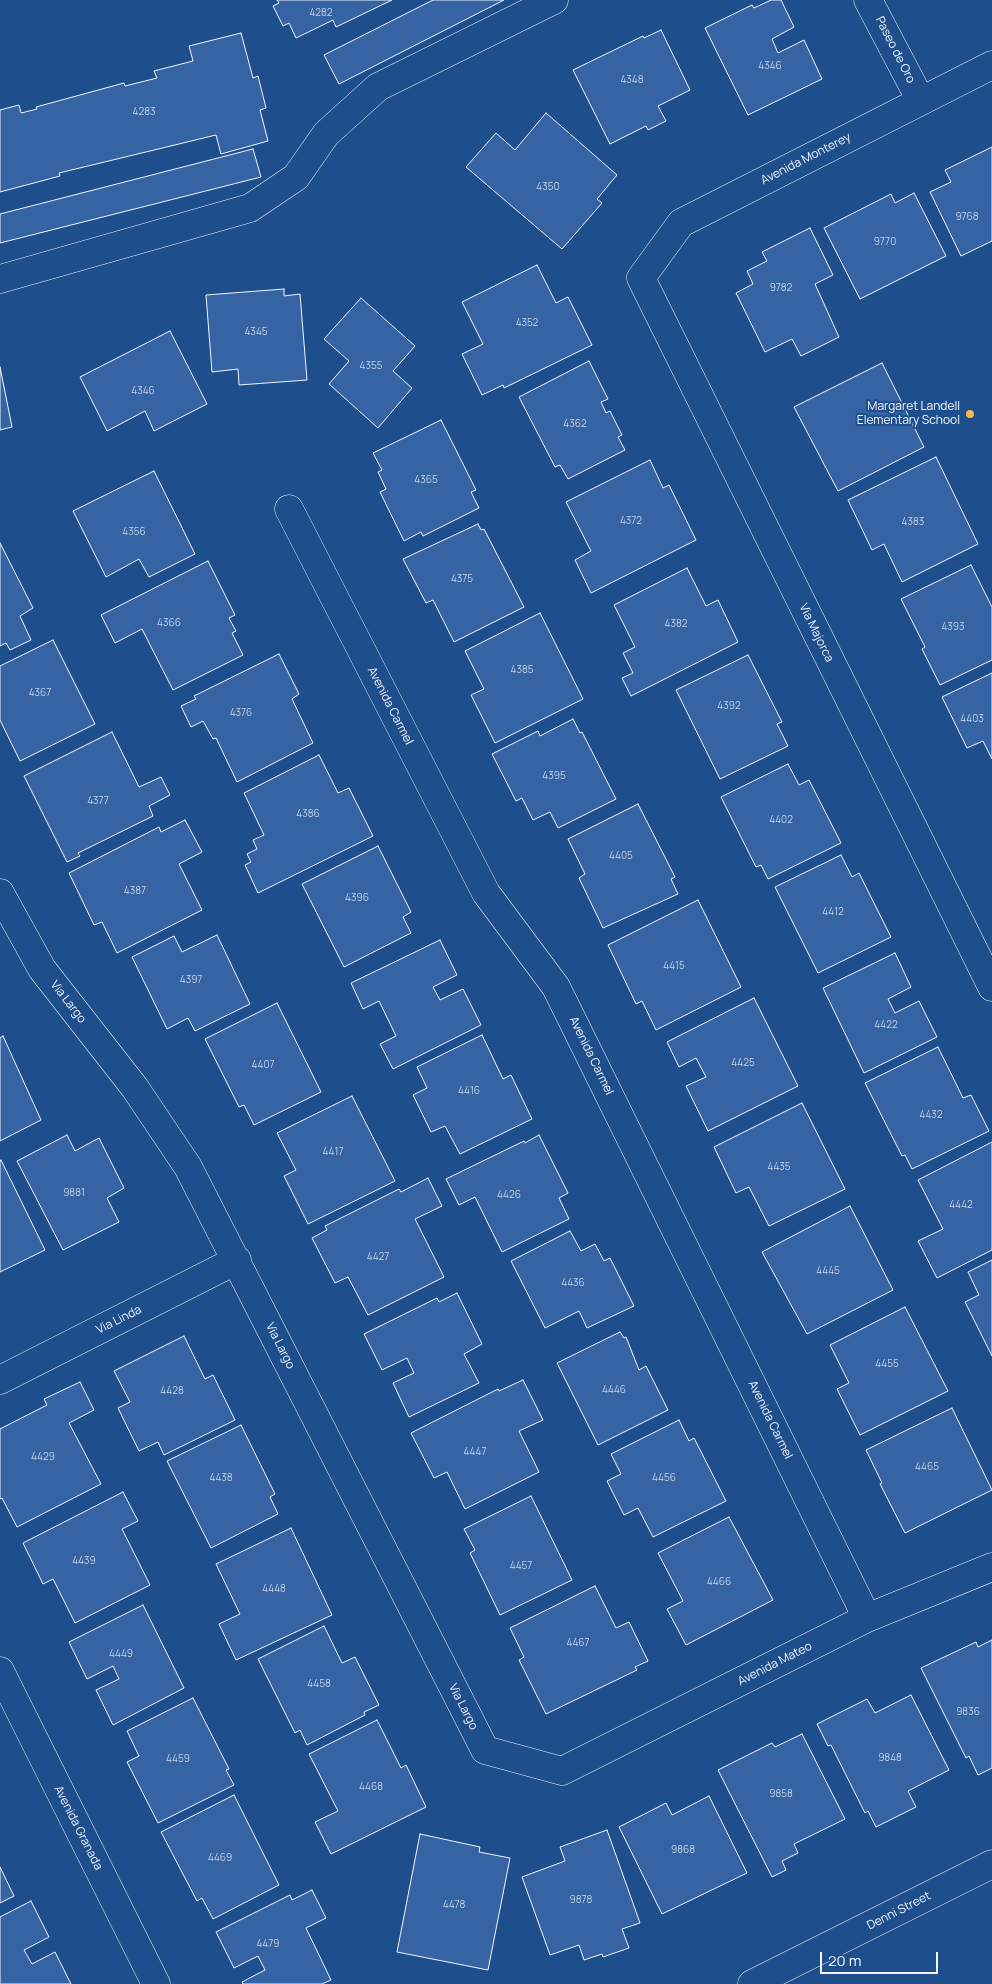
<!DOCTYPE html>
<html>
<head>
<meta charset="utf-8">
<style>
	body { margin:0 }
	#map { position:relative; width:992px; height:1984px; overflow:hidden; background:#1f4e8c; font-family:Manrope,sans-serif }
	canvas { display:block }
	.scale { position:absolute; left:820px; top:1952px; width:118px; height:22px; box-sizing:border-box; border:2px solid #f2f6ff; border-top:0; padding-left:6px; font-size:15px; line-height:18px; white-space:nowrap; color:#f2f6ff; -webkit-text-stroke:4px #1f4e8c; paint-order:stroke }
</style>
</head>
<body>
<div id="map">
<canvas width="992" height="1984"></canvas>
<div class="scale">20 m</div>
</div>
<script>
const g = document.querySelector('canvas').getContext('2d');
g.lineJoin = 'round';
function fillPath(path, color) { g.fillStyle = color; g.fill(path, 'evenodd'); }
const shape = rows => new Path2D(rows.map(r => 'M' + r).join(''));
function stroke(path, color, width, dash) { g.strokeStyle = color; g.lineWidth = width; g.lineCap = dash ? 'butt' : 'round'; g.setLineDash(dash || []); g.stroke(path); }
function label(font, color, halo, rows, align = 'center') {
  g.font = font + ' Manrope,sans-serif'; g.lineWidth = 4; g.setLineDash([]); g.textBaseline = 'middle'; g.strokeStyle = halo; g.fillStyle = color; for (const [text, x, y, turn = 0] of rows) {
    g.save(); g.translate(x, y); g.rotate((+turn || 0) * Math.PI / 180); g.textAlign = isNaN(turn) ? turn : align; if (halo) g.strokeText(text, 0, 0); g.fillText(text, 0, 0); g.restore();
  }
}
const building = shape([
	[277,0,392,0,336,27,333,20,296,38,289,23,283,26,273,6,279,3,277,0],
	[433,0,504,0,339,84,324,55,433,0],
	[771,0,781,0,794,27,772,39,778,53,804,40,822,79,748,115,705,28,752,5,754,8,771,0],
	[661,30,690,90,658,106,666,121,648,130,646,126,610,144,573,70,643,36,644,38,661,30],
	[241,33,253,78,258,76,266,108,260,110,268,141,221,154,216,135,59,173,60,176,0,192,0,110,19,105,21,113,37,109,36,107,124,83,125,86,157,78,154,71,193,61,189,46,241,33],
	[546,113,617,175,597,199,602,203,562,249,466,167,496,133,515,150,546,113],
	[992,147,992,241,961,256,930,192,951,182,945,170,992,147],
	[253,149,261,177,0,243,0,214,253,149],
	[914,193,946,256,860,299,824,228,891,194,895,203,914,193],
	[810,228,833,275,815,284,839,337,801,356,792,339,765,352,736,293,753,284,747,271,767,261,762,252,810,228],
	[537,265,556,303,568,297,592,345,504,388,503,385,482,395,462,354,483,344,462,302,537,265],
	[284,289,284,296,300,294,307,380,239,385,238,369,212,372,206,295,284,289],
	[361,298,415,346,393,371,412,388,378,428,329,384,349,361,324,339,361,298],
	[170,331,207,404,154,431,145,411,107,431,80,377,170,331],
	[589,361,608,399,601,402,606,413,610,411,622,435,618,437,625,450,568,479,560,465,555,467,519,397,589,361],
	[882,363,924,447,838,491,794,407,882,363],
	[0,367,12,427,0,430,0,367],
	[441,420,476,490,471,492,479,508,423,536,421,532,404,541,380,492,386,489,378,472,382,470,373,453,441,420],
	[936,457,978,544,902,582,884,544,872,550,848,500,936,457],
	[650,460,663,488,669,485,696,540,591,593,575,560,591,551,566,502,650,460],
	[154,471,195,554,149,577,139,559,106,577,73,511,154,471],
	[478,524,481,530,484,529,524,607,454,642,433,600,426,603,403,559,478,524],
	[0,543,33,608,20,616,31,640,10,650,6,643,0,646,0,543],
	[208,561,235,615,229,618,236,631,232,633,243,655,173,690,142,629,115,643,101,615,208,561],
	[971,565,992,607,992,660,940,685,922,649,925,647,901,599,971,565],
	[687,568,706,606,718,600,738,642,631,696,622,678,633,673,623,653,635,647,614,605,687,568],
	[540,613,583,699,495,743,471,695,484,689,465,651,540,613],
	[53,640,95,724,20,761,0,720,0,666,53,640],
	[279,654,299,694,292,699,313,743,237,782,216,738,213,739,203,721,191,727,181,706,196,699,194,696,279,654],
	[748,655,782,722,777,724,788,746,720,779,676,690,748,655],
	[992,673,992,759,983,741,967,748,942,697,992,673],
	[573,719,580,733,582,732,616,799,558,828,550,812,533,820,522,798,516,801,492,754,538,731,540,736,573,719],
	[112,732,139,787,161,777,170,795,149,806,153,816,78,853,80,856,67,862,24,776,112,732],
	[319,755,338,793,349,788,373,836,258,893,245,865,251,862,247,854,257,849,253,840,264,835,244,793,319,755],
	[788,764,799,785,809,780,841,843,768,879,761,865,756,867,721,797,788,764],
	[638,804,675,877,671,879,678,894,603,928,579,878,585,874,568,839,638,804],
	[185,820,202,852,179,864,202,910,117,953,102,922,94,925,69,873,159,827,161,832,185,820],
	[378,846,411,912,403,917,411,933,344,967,302,884,378,846],
	[841,855,852,877,859,873,891,937,818,973,775,887,841,855],
	[698,900,741,987,656,1030,642,1001,636,1004,608,945,698,900],
	[217,935,250,1004,195,1031,188,1018,167,1029,132,957,174,936,182,952,217,935],
	[440,940,457,975,433,987,440,1000,463,989,481,1025,393,1069,380,1044,396,1036,379,1001,363,1009,351,983,440,940],
	[895,953,911,987,888,999,895,1013,919,1001,937,1037,864,1073,823,988,895,953],
	[754,998,798,1086,708,1131,686,1086,706,1077,696,1058,679,1067,667,1042,754,998],
	[277,1003,321,1092,254,1125,244,1105,239,1107,205,1039,277,1003],
	[482,1035,503,1079,511,1075,532,1119,460,1154,445,1126,431,1132,413,1095,427,1088,417,1067,482,1035],
	[3,1036,41,1120,0,1141,0,1038,3,1036],
	[938,1047,963,1098,971,1095,989,1131,912,1169,905,1155,902,1156,865,1083,938,1047],
	[352,1096,395,1181,308,1224,284,1176,296,1170,277,1133,352,1096],
	[802,1103,845,1189,769,1226,749,1187,736,1193,714,1147,802,1103],
	[67,1135,75,1151,99,1138,124,1188,107,1198,119,1222,63,1250,17,1161,67,1135],
	[539,1135,568,1193,559,1198,569,1219,502,1252,475,1197,459,1205,446,1179,524,1141,525,1143,539,1135],
	[992,1142,992,1250,937,1278,918,1241,943,1229,918,1180,992,1142],
	[1,1160,45,1250,0,1272,0,1161,1,1160],
	[428,1178,442,1206,415,1219,444,1277,368,1315,348,1277,335,1283,312,1238,327,1230,325,1226,399,1189,401,1192,428,1178],
	[850,1206,893,1290,807,1334,762,1252,850,1206],
	[570,1231,581,1251,595,1244,604,1261,610,1258,634,1306,587,1328,579,1311,545,1328,511,1261,570,1231],
	[992,1260,992,1356,965,1302,979,1295,968,1272,992,1260],
	[457,1293,482,1344,464,1354,479,1383,409,1417,393,1383,414,1373,407,1358,382,1370,364,1334,437,1298,439,1302,457,1293],
	[905,1307,948,1391,860,1435,837,1389,849,1383,830,1345,905,1307],
	[620,1332,624,1338,626,1337,639,1370,646,1366,668,1410,598,1445,557,1363,620,1332],
	[184,1336,205,1379,213,1375,235,1420,164,1455,158,1442,139,1451,118,1408,130,1402,114,1371,184,1336],
	[523,1380,543,1420,519,1431,539,1472,465,1509,447,1472,434,1478,411,1433,498,1389,499,1391,523,1380],
	[80,1382,94,1410,69,1423,101,1484,17,1527,2,1498,0,1499,0,1429,47,1405,44,1399,80,1382],
	[952,1408,992,1490,905,1533,880,1484,882,1483,866,1450,952,1408],
	[679,1420,689,1441,694,1438,726,1501,653,1537,638,1508,624,1515,607,1481,621,1474,611,1454,679,1420],
	[241,1425,275,1494,270,1497,278,1514,211,1548,167,1461,241,1425],
	[123,1492,138,1521,122,1529,150,1585,75,1623,53,1579,43,1584,23,1543,123,1492],
	[531,1496,572,1580,500,1615,470,1553,475,1550,464,1529,531,1496],
	[729,1517,773,1600,686,1645,667,1609,683,1601,658,1553,729,1517],
	[291,1528,332,1615,236,1660,219,1624,240,1614,216,1564,291,1528],
	[595,1586,616,1628,629,1622,648,1661,635,1667,637,1670,546,1714,519,1660,524,1657,510,1628,595,1586],
	[143,1605,184,1688,113,1725,96,1690,119,1679,113,1666,87,1679,69,1642,143,1605],
	[324,1626,342,1663,355,1657,379,1705,364,1712,365,1715,307,1745,300,1730,295,1733,258,1659,324,1626],
	[992,1640,992,1768,978,1775,969,1756,966,1758,921,1668,976,1642,978,1647,992,1640],
	[911,1695,949,1770,908,1791,916,1807,876,1827,868,1811,865,1813,831,1745,828,1746,817,1724,867,1699,875,1713,911,1695],
	[193,1698,229,1769,226,1770,234,1785,158,1823,127,1762,139,1756,127,1731,193,1698],
	[377,1720,401,1768,406,1765,426,1807,331,1854,315,1822,338,1811,309,1754,377,1720],
	[802,1734,845,1819,794,1844,798,1853,782,1861,786,1870,772,1877,718,1770,772,1743,775,1747,802,1734],
	[234,1795,279,1885,213,1919,202,1898,197,1901,161,1832,234,1795],
	[709,1796,747,1873,662,1914,619,1827,666,1803,672,1815,709,1796],
	[607,1830,640,1923,622,1929,629,1948,603,1957,602,1954,584,1960,579,1945,550,1955,522,1877,565,1861,560,1847,607,1830],
	[420,1834,480,1847,479,1852,510,1858,488,1970,397,1952,420,1834],
	[0,1867,14,1896,0,1903,0,1867],
	[312,1890,326,1918,306,1928,331,1980,322,1984,243,1984,242,1982,265,1970,258,1956,234,1968,216,1932,290,1895,292,1900,312,1890],
	[31,1901,49,1937,24,1950,32,1964,55,1952,71,1984,0,1984,0,1917,31,1901]
]);
const minor = shape([
	[868,0,921,101],
	[992,65,681,223,641,278,992,987],
	[0,279,250,208,296,177,326,134,378,87,554,0],
	[289,509,486,893,556,987,867,1618],
	[0,893,42,969,135,1088,188,1167,485,1750,562,1771,867,1618,992,1567],
	[0,1380,237,1260],
	[0,1671,156,1984]
]);
const major = shape([
	[752,1984,992,1864]
]);
const markers = [
	[970,414,5,"#ffb74d"]
];
const numberNames = [
	["4282",321,13],
	["4346",770,66],
	["4348",632,80],
	["4283",144,112],
	["4350",548,187],
	["9768",967,217],
	["9770",885,242],
	["9782",781,288],
	["4352",527,323],
	["4345",256,332],
	["4355",371,366],
	["4346",143,391],
	["4362",575,424],
	["4365",426,480],
	["4372",631,521],
	["4383",913,522],
	["4356",134,532],
	["4375",462,579],
	["4366",169,623],
	["4382",676,624],
	["4393",953,627],
	["4385",522,670],
	["4367",40,693],
	["4392",729,706],
	["4376",241,713],
	["4403",972,719],
	["4395",554,776],
	["4377",98,801],
	["4386",308,814],
	["4402",781,820],
	["4405",621,856],
	["4387",135,891],
	["4396",357,898],
	["4412",833,912],
	["4415",674,966],
	["4397",191,980],
	["4422",886,1025],
	["4425",743,1063],
	["4407",263,1065],
	["4416",469,1091],
	["4432",931,1115],
	["4417",333,1152],
	["4435",779,1167],
	["9881",74,1193],
	["4426",509,1195],
	["4442",961,1205],
	["4427",378,1257],
	["4445",828,1271],
	["4436",573,1283],
	["4455",887,1364],
	["4446",614,1390],
	["4428",172,1391],
	["4447",475,1452],
	["4429",43,1457],
	["4465",927,1467],
	["4438",221,1478],
	["4456",664,1478],
	["4439",84,1561],
	["4457",521,1566],
	["4466",719,1582],
	["4448",274,1589],
	["4467",578,1643],
	["4449",121,1654],
	["4458",319,1684],
	["9836",968,1712],
	["9848",890,1758],
	["4459",178,1759],
	["4468",371,1787],
	["9858",781,1794],
	["9868",683,1850],
	["4469",220,1858],
	["9878",581,1900],
	["4478",454,1905],
	["4479",268,1944]
];
const streetNames = [
	["Paseo de Oro",895,50,63],
	["Avenida Monterey",806,159,-27],
	["Via Majorca",816,633,64],
	["Avenida Carmel",390,706,63],
	["Via Largo",68,1002,52],
	["Avenida Carmel",591,1056,64],
	["Via Linda",119,1320,-27],
	["Via Largo",280,1346,63],
	["Avenida Carmel",770,1420,64],
	["Avenida Mateo",775,1664,-27],
	["Via Largo",463,1707,63],
	["Avenida Granada",78,1828,63],
	["Denni Street",899,1911,-27]
];
const poiNames = [
	["Margaret Landell",960,407],
	["Elementary School",960,421]
];
fillPath(building, '#3563a3');
stroke(building, '#f2f6ff', 1);
stroke(minor, '#f2f6ff', 29);
stroke(major, '#f2f6ff', 29);
stroke(minor, '#1f4e8c', 28);
stroke(major, '#1f4e8c', 28);
for (const [x, y, r, color] of markers) { const dot = new Path2D(); dot.arc(x, y, r, 0, 2 * Math.PI); g.fillStyle = color; g.fill(dot); stroke(dot, '#1f4e8c', 2); }
label('10px', '#c3d1e8', null, numberNames);
label('12px', '#f2f6ff', '#1f4e8c', streetNames);
label('12px', '#f2f6ff', '#1f4e8c', poiNames, 'right');
</script>
</body>
</html>
